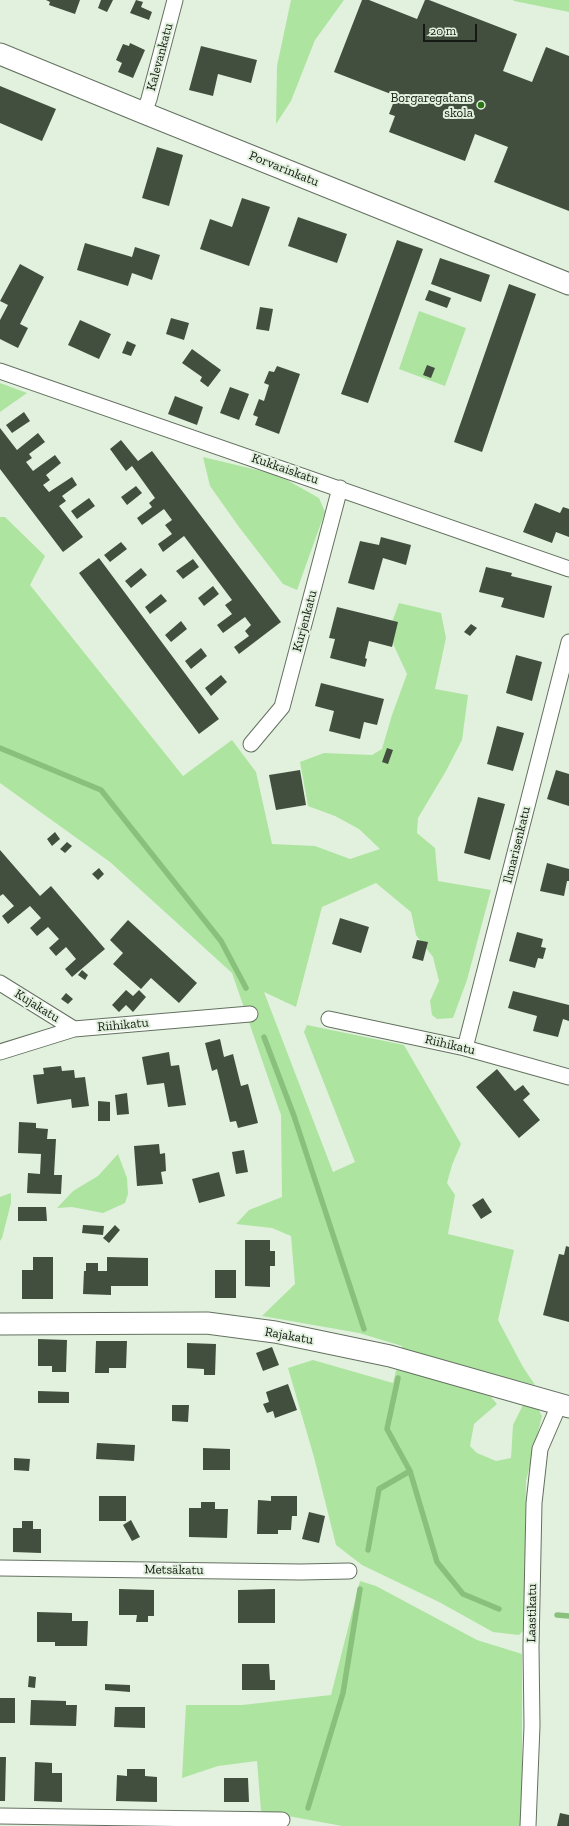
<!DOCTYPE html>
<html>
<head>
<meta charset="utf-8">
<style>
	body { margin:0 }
	#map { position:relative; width:569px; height:1826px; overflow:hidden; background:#e2f1de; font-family:"Zilla Slab",serif }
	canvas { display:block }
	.scale { position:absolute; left:423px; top:24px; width:54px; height:18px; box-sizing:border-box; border:2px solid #141a13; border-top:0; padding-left:5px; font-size:12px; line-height:14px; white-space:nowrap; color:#141a13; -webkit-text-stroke:3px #e2f1de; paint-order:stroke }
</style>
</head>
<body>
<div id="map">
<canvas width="569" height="1826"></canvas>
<div class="scale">20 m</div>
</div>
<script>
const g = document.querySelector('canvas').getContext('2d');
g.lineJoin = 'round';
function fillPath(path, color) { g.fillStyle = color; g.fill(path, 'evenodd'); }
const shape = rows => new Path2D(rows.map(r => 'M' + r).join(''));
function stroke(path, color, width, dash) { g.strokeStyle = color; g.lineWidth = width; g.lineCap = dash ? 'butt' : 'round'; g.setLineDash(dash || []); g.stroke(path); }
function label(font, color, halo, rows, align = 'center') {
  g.font = font + ' "Zilla Slab",serif'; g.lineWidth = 4; g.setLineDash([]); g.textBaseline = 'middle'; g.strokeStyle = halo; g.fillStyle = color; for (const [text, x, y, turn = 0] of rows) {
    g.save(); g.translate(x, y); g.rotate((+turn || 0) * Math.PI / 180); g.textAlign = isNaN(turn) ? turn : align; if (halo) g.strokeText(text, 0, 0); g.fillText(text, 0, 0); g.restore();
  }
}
const green = shape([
	[291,0,344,0,315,40,291,101,276,124,277,66],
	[513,0,569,0,569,12,514,1],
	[419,311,466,328,445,386,399,369],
	[0,383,27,393,0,412],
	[203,457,278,475,319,498,325,512,297,590,283,584,239,527,210,486],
	[0,517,5,517,45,556,30,585,183,776,232,740,256,772,272,844,315,846,350,859,380,849,359,829,335,816,308,806,300,762,324,753,372,755,382,749,392,715,407,674,388,633,399,603,441,613,446,638,435,689,468,695,462,740,446,771,418,818,417,833,435,848,438,881,491,890,467,980,453,1018,437,1019,432,1015,430,1001,439,981,433,957,416,935,411,912,376,883,322,907,296,1007,264,992,333,1172,355,1162,304,1032,307,1025,404,1045,461,1144,452,1165,447,1183,455,1195,448,1234,514,1250,498,1320,523,1367,535,1385,448,1363,469,1389,491,1397,497,1404,474,1424,470,1446,477,1453,496,1461,511,1458,513,1425,523,1405,537,1407,542,1416,526,1481,524,1630,519,1635,493,1632,439,1602,362,1565,336,1545,314,1457,288,1368,313,1360,393,1383,402,1346,359,1333,262,1316,295,1284,291,1236,272,1228,236,1224,249,1210,282,1197,281,1115,232,973,110,862,0,783],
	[118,1154,127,1178,128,1194,125,1203,103,1213,72,1207,57,1208,73,1191,98,1176],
	[11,1193,11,1203,2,1238,0,1241,0,1197],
	[360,1581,376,1586,477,1640,522,1654,522,1826,342,1826,261,1811,257,1761,218,1766,182,1778,186,1705,242,1705,331,1695]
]);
const stream = shape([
	[0,748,101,790,221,941,246,988],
	[264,1037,294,1116,364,1329],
	[398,1378,387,1429,410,1471,437,1562,463,1594,499,1609],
	[368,1550,379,1489,410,1471],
	[557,1615,569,1616],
	[308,1808,343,1693,360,1589]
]);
const building = shape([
	[46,0,80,0,75,14,49,5,50,2],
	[101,0,113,0,107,12,98,8],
	[136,0,143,2,141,7,152,12,149,20,130,13],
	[362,0,369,0,417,19,425,0,429,0,517,34,503,71,532,82,546,47,569,56,569,211,494,182,508,147,475,134,465,161,389,132,395,116,389,114,396,96,334,72],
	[130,43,145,50,133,78,118,72,122,63,116,60,123,44,129,46],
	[201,46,257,60,251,83,218,74,213,96,189,90],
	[0,86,56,109,42,141,0,123],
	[157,147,183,155,169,206,142,198],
	[242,198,270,207,249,266,200,249,210,219,232,227],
	[298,217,347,234,337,263,288,246],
	[397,240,423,249,368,403,341,394],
	[85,243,132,257,135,247,160,255,152,280,132,273,128,286,77,270],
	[440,258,490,275,481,302,431,284],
	[20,264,44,277,20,324,28,328,18,348,0,339,0,320,8,305,0,301],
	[509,284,536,294,482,452,454,442],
	[429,290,451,298,447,308,425,300],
	[260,307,273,309,269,331,256,329],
	[171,318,189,323,184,340,166,334],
	[80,320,111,334,99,359,68,345],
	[127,341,136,345,131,356,122,353],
	[192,349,221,370,208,387,200,381,202,377,182,363],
	[427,365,435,368,431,378,423,375],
	[277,366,300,374,279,434,255,425,258,417,253,415,259,399,264,401,269,385,264,383,269,371,274,372],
	[230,387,249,394,239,420,220,413],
	[175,396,203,407,197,425,168,414],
	[24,412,30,421,12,433,6,425],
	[0,428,17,450,38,433,45,442,29,454,32,458,26,462,33,471,55,455,61,463,46,475,50,480,43,485,49,492,72,477,77,485,62,496,66,501,59,506,83,537,63,552,0,469],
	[121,440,138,461,152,451,281,622,239,654,234,647,249,636,245,631,251,625,245,617,223,633,217,625,232,614,225,605,232,600,184,536,163,552,158,544,172,534,165,525,172,520,164,509,142,525,137,518,152,507,149,503,155,498,132,466,126,471,110,449],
	[136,486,142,493,127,505,121,497],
	[89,498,95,506,77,519,71,511],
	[535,503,560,513,563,507,569,509,569,537,556,532,552,543,523,532],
	[381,537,411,545,406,565,383,558,374,590,348,583,360,541,379,545],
	[121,542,127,549,110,562,104,555],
	[99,558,219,719,199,734,79,573],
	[193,559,199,567,183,579,176,571],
	[486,567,512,573,511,576,552,586,544,618,501,607,504,598,479,592],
	[141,568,147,575,131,588,125,581],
	[213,586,219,594,204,606,198,598],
	[161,594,167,601,150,614,145,607],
	[337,607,398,622,392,647,369,641,365,658,367,659,365,667,330,658,335,639,329,638],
	[181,621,187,629,171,642,165,635],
	[471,624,477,628,470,636,464,632],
	[201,648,207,656,191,669,185,661],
	[516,655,542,662,532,701,506,693],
	[221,675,227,682,211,696,205,688],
	[321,683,384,699,377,725,364,722,360,739,329,731,334,711,315,706],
	[497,726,524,733,513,771,487,764],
	[387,748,393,750,388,764,382,762],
	[300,770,306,805,276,810,269,775],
	[556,770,569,774,569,806,547,799],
	[478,797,505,804,490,860,464,853],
	[55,832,60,839,52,846,47,839],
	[67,842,72,846,65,853,60,849],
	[0,850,40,896,51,886,105,949,72,977,65,969,76,959,66,947,56,956,49,948,59,939,48,927,37,936,30,928,41,918,30,906,8,924,2,916,14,906,3,894,0,896],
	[547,863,569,869,569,881,567,881,564,896,540,891],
	[99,868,104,874,98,880,92,874],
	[340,918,369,927,361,953,332,944],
	[128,920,197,983,179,1003,151,978,141,989,113,964,123,953,110,940],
	[517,932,543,939,541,947,546,948,543,959,538,958,535,968,509,961],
	[417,940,428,942,423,961,412,958],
	[82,970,88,975,85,980,78,975],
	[126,990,133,996,139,990,146,997,133,1012,126,1005,119,1012,112,1005],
	[513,991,569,1005,569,1021,563,1019,558,1037,533,1031,537,1016,508,1008],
	[66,993,73,999,68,1004,61,999],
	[220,1039,224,1057,233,1054,241,1086,248,1084,258,1123,238,1128,236,1121,230,1122,217,1069,212,1071,205,1043],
	[169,1052,171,1066,179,1065,186,1105,168,1107,164,1083,147,1085,142,1057],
	[61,1066,62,1071,74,1070,75,1078,85,1077,89,1106,72,1108,71,1099,37,1104,33,1075,44,1074,43,1068],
	[497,1069,515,1091,523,1085,530,1094,523,1100,540,1120,519,1138,476,1087],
	[127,1093,129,1114,117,1115,115,1095],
	[98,1101,110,1102,110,1121,98,1121],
	[19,1122,36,1123,36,1128,48,1129,47,1139,56,1139,54,1175,62,1175,61,1194,27,1193,28,1173,40,1174,41,1154,18,1153],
	[159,1144,160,1154,165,1153,166,1171,161,1172,163,1184,137,1186,134,1146],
	[244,1150,248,1172,236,1174,232,1152],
	[219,1172,225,1196,199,1203,192,1179],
	[483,1198,492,1212,481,1219,472,1205],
	[18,1207,46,1207,47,1221,18,1221],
	[83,1225,104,1226,103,1235,82,1233],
	[115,1225,120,1230,109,1243,103,1238],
	[245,1240,270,1240,270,1251,275,1251,275,1266,270,1266,270,1287,245,1286],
	[566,1246,569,1247,569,1322,543,1315,559,1254,564,1255],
	[33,1257,53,1257,53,1299,22,1299,22,1270,33,1270],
	[107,1257,148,1258,148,1286,111,1286,111,1295,83,1294,84,1271,86,1271,86,1263,98,1263,98,1271,107,1271],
	[215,1270,236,1270,236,1298,215,1298],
	[38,1339,67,1340,66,1372,52,1372,52,1366,38,1366],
	[96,1341,127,1341,126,1368,109,1368,109,1373,95,1373],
	[187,1343,216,1344,215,1375,204,1375,204,1369,187,1368],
	[272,1347,279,1365,263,1371,256,1353],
	[288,1384,297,1410,275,1418,273,1411,267,1413,263,1404,269,1402,266,1392],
	[38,1391,69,1392,69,1403,38,1403],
	[172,1405,189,1405,188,1422,172,1421],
	[97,1443,135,1445,134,1461,96,1459],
	[203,1448,230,1449,230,1470,203,1470],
	[14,1458,30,1459,29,1471,14,1470],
	[99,1496,126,1496,126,1521,99,1521],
	[271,1496,297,1496,297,1516,292,1516,291,1530,278,1530,278,1534,257,1534,258,1500,271,1501],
	[201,1502,215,1502,215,1509,228,1509,227,1538,189,1537,189,1508,201,1508],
	[309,1512,325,1516,319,1543,302,1539],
	[131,1520,140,1537,132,1541,123,1525],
	[22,1521,33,1521,33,1529,41,1529,41,1553,13,1552,13,1528,22,1528],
	[119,1589,154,1590,154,1616,148,1616,148,1622,136,1622,137,1615,119,1615],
	[275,1589,275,1623,238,1623,238,1590],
	[37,1612,72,1613,72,1621,88,1621,87,1646,55,1646,55,1642,37,1642],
	[242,1664,269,1664,270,1680,275,1680,275,1690,242,1690],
	[29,1676,36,1677,35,1688,28,1687],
	[105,1684,130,1685,130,1692,105,1690],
	[0,1698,15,1698,15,1723,0,1723],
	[31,1700,66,1701,66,1705,77,1705,76,1726,30,1725],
	[115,1707,145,1707,145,1728,114,1727],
	[0,1757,6,1757,5,1801,0,1801],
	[35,1762,52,1763,52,1773,62,1773,62,1802,34,1801],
	[127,1769,145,1769,145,1776,157,1777,157,1802,116,1801,117,1775,127,1776],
	[224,1778,248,1778,249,1802,224,1802],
	[560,1813,569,1815,569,1826,557,1826]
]);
const street = shape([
	[144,113,149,99,175,0],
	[0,371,569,569],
	[251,744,282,707,340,488],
	[0,983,74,1029],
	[329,1019,465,1048,569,1077],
	[465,1048,569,642],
	[0,1052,74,1029,250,1014],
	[0,1568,301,1572,349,1571],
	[0,1816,282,1820],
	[528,1826,532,1726,531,1647,534,1503,540,1449,559,1405]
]);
const secondary = shape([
	[0,54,144,113,569,284],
	[0,1324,207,1323,275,1332,390,1356,569,1407]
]);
const markers = [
	[481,105,4,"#2b7314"]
];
const streetNames = [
	["Kalevankatu",160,57,-75],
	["Porvarinkatu",284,169,22],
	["Kukkaiskatu",285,469,19],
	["Kurjenkatu",305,621,-75],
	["Ilmarisenkatu",517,845,-76],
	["Kujakatu",37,1006,32],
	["Riihikatu",123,1025,-5],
	["Riihikatu",450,1045,13],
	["Rajakatu",289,1336,10],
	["Metsäkatu",174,1570,1],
	["Laastikatu",532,1613,-89]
];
const poiNames = [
	["Borgaregatans",473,98],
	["skola",473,113]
];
fillPath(green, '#ade4a0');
stroke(stream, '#89c17c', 5.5);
fillPath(building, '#424f3f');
stroke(street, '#647160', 17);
stroke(secondary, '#647160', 23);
stroke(street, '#fff', 15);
stroke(secondary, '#fff', 21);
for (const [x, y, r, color] of markers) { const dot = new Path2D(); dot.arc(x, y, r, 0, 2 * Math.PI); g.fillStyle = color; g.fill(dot); stroke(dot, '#e2f1de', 1.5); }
label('13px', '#141a13', '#e2f1de', streetNames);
label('13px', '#141a13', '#e2f1de', poiNames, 'right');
</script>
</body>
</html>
